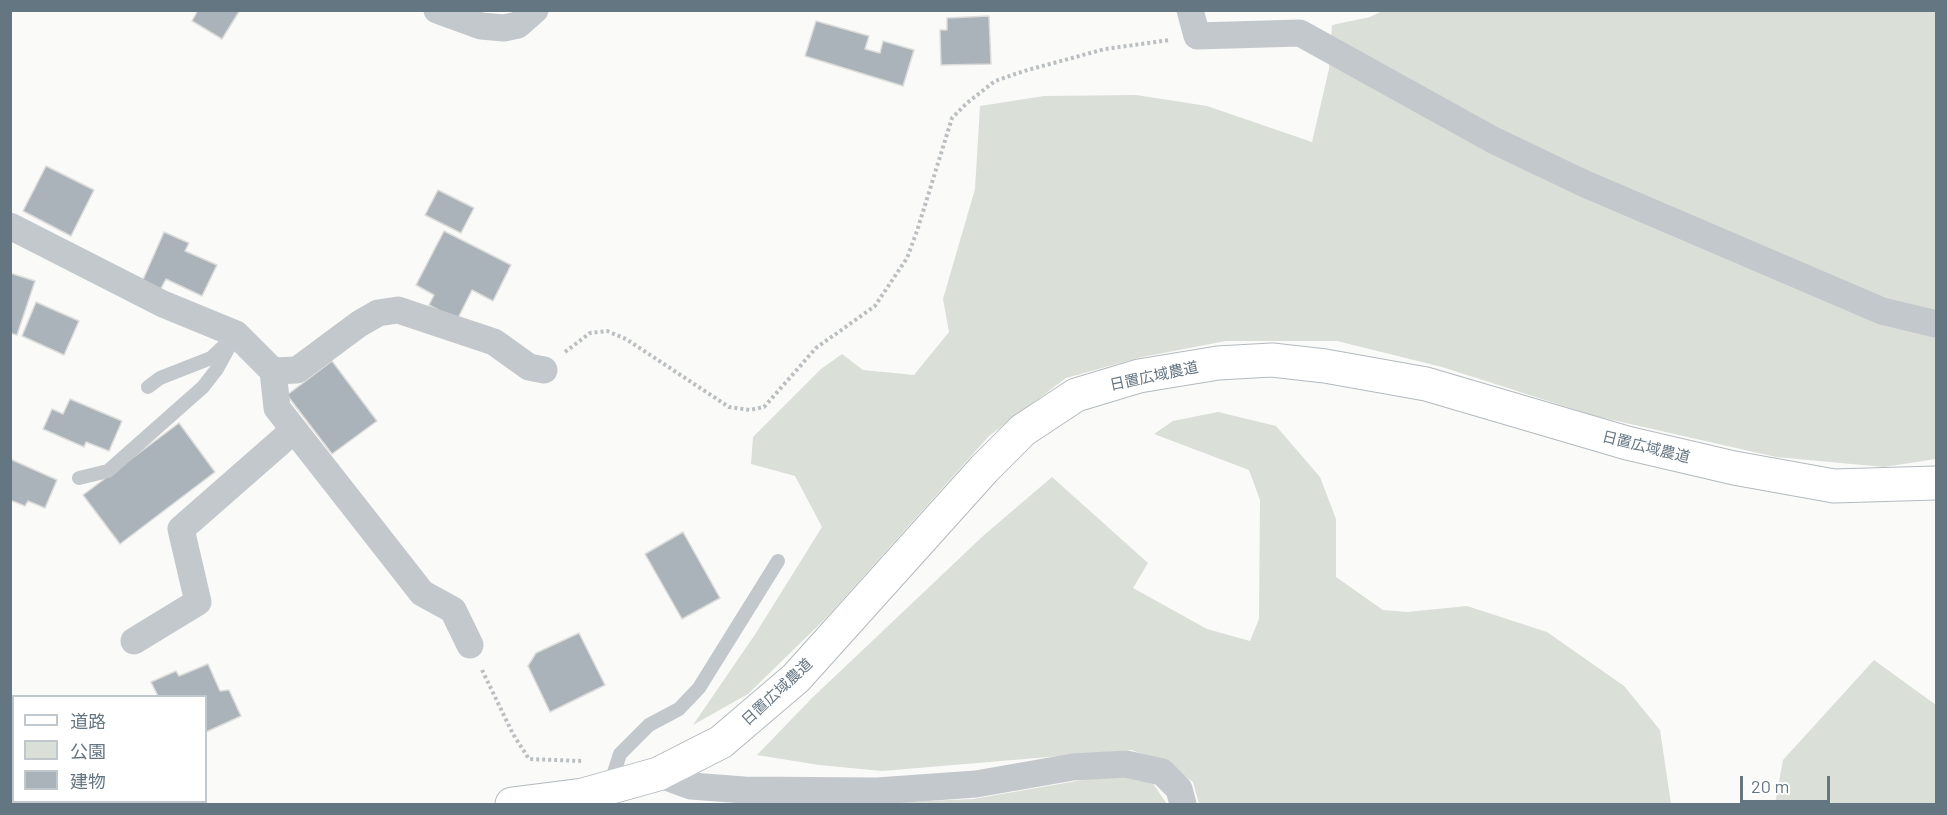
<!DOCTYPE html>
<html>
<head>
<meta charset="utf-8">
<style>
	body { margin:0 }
	#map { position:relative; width:1947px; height:815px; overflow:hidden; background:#fafaf8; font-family:Barlow,"Noto Sans JP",sans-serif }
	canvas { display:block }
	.frame { position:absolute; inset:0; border:12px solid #657683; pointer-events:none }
	.legend { position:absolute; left:12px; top:695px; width:195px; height:108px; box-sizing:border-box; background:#fff; border:2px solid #c1c8cd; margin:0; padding:8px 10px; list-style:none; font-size:18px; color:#657683 }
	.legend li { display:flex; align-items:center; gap:12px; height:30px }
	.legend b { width:30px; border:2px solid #c1c8cd }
	.scale { position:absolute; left:1740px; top:776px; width:90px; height:27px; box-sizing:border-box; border:3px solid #657683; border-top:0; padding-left:8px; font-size:18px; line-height:21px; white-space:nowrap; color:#657683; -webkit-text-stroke:4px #fff; paint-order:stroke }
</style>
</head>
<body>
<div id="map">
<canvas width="1947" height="815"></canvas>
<div class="frame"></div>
<ul class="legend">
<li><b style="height:8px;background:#fff"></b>道路</li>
<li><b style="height:16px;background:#dadfd7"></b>公園</li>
<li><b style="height:16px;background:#aab3b9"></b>建物</li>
</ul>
<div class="scale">20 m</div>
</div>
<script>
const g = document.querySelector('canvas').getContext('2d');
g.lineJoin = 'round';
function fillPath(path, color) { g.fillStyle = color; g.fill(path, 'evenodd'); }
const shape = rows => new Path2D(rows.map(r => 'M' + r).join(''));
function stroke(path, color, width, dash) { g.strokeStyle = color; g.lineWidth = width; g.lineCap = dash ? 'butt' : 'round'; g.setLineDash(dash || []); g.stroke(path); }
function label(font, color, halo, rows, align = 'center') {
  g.font = font + ' Barlow,"Noto Sans JP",sans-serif'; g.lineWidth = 6; g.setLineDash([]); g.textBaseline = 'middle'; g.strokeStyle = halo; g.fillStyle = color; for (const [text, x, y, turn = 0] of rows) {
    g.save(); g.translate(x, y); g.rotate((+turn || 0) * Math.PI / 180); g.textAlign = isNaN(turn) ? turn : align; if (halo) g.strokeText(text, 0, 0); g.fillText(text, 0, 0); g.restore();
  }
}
const green = shape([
	[1382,11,1936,11,1936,459,1884,467,1776,457,1595,416,1442,367,1337,341,1226,341,1142,357,1066,378,989,436,827,617,748,694,693,725,756,633,822,527,795,476,751,464,753,437,821,369,842,354,863,370,914,375,949,332,943,299,975,189,980,106,1044,96,1136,95,1207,106,1312,142,1329,69,1332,25,1370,17],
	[1218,412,1276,426,1320,477,1336,519,1336,577,1383,610,1407,612,1467,606,1547,632,1624,686,1660,730,1671,804,1199,804,1193,782,1171,766,1132,750,882,771,819,765,757,755,811,699,983,536,1052,477,1148,563,1133,588,1207,629,1250,641,1259,619,1260,500,1249,470,1154,434,1173,421],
	[1874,660,1936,705,1936,804,1775,804,1783,760],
	[1117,774,1152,782,1167,804,857,804,973,799]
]);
const building = shape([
	[198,10,240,10,222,39,192,21,198,10],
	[989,16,991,64,941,65,940,30,947,30,947,18,989,16],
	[816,21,869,36,865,49,880,53,883,41,914,50,903,86,805,56,816,21],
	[46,166,94,190,71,236,23,211,46,166],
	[438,190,474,208,461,233,425,215,438,190],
	[444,231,511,265,493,301,472,290,457,320,429,305,434,295,416,285,444,231],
	[164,232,189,243,185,251,217,265,202,296,166,279,160,290,142,282,164,232],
	[10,273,35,281,17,335,10,333,10,273],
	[36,302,79,321,64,355,22,336,36,302],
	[332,361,377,421,332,454,287,395,332,361],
	[70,399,122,421,109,451,86,442,84,447,43,429,52,409,63,414,70,399],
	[179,423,215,472,120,544,83,495,179,423],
	[10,459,57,480,45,508,28,501,25,506,10,500,10,459],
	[683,532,720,598,682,619,645,554,683,532],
	[579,633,605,685,550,712,528,666,536,653,579,633],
	[208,664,220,691,229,690,241,716,206,732,206,696,158,696,151,682,176,671,179,676,208,664]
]);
const path = shape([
	[565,352,590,333,607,331,626,339,729,407,750,410,764,407,816,348,875,306,907,258,917,231,952,118,967,103,995,81,1024,71,1105,49,1170,40],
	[482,670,513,734,529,759,582,761]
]);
const lane = shape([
	[148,387,160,378,211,358,226,344],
	[79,478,108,471,203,387,217,369,236,334],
	[610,785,620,754,649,725,679,709,699,688,778,561]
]);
const street = shape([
	[437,10,481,26,504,28,518,25,535,10],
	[1190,10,1197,36,1300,33,1493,140,1583,183,1882,311,1936,324],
	[10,226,163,304,236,334,273,371,277,408,422,593,453,610,470,645],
	[273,371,297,370,359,324,378,313,398,310,494,342,529,367,544,370],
	[134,641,198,602,181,529,294,430],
	[658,774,691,786,744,790,877,791,976,784,1073,767,1126,764,1162,772,1179,789,1183,804]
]);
const secondary = shape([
	[512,804,583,795,658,774,721,742,796,678,984,469,1023,430,1076,395,1139,376,1218,363,1272,360,1325,366,1426,384,1627,443,1734,468,1834,486,1936,483]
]);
const streetNames = [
	["日置広域農道",1154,376,-12],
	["日置広域農道",1646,447,14],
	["日置広域農道",777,692,-43]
];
fillPath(green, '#dadfd7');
fillPath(building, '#aab3b9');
stroke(building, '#dcdcda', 1.5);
stroke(secondary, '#b3babf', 35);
stroke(path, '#bbbfc2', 4, [3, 3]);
stroke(lane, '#c3c8cc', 14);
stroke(street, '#c3c8cc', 27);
stroke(secondary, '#fff', 33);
label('15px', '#657683', '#fff', streetNames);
</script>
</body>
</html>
